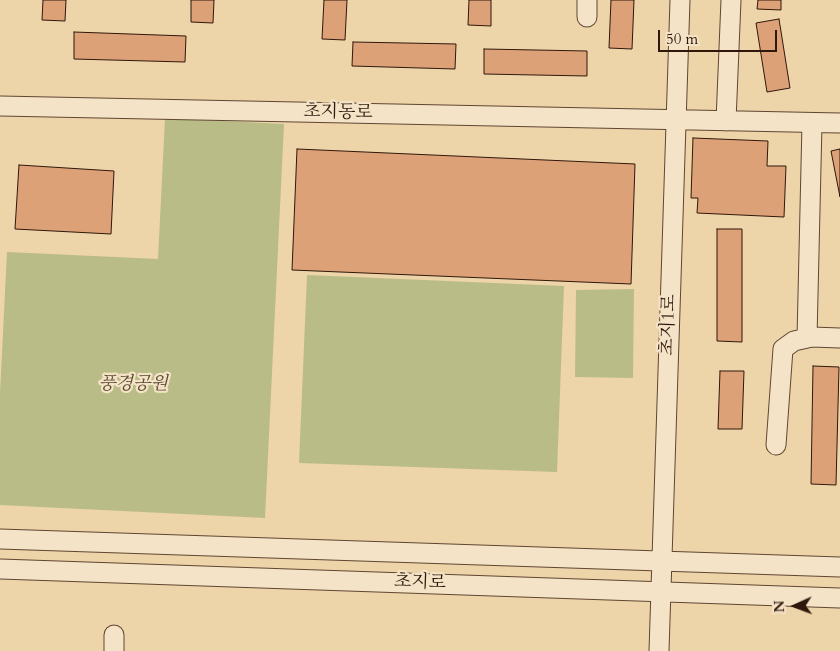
<!DOCTYPE html>
<meta charset="utf-8">
<style>
body{margin:0}
#map{position:relative;width:840px;height:651px;overflow:hidden;background:#eed4a9;font-family:Cardo,serif}
canvas{display:block}
.north{position:absolute;left:770px;top:581px;width:50px;height:50px;-webkit-text-stroke:4px #f4e3c7;paint-order:stroke;rotate:268deg;font-size:14px;font-weight:700;line-height:20px;text-align:center;color:#2f170b}
.north::after{content:'';display:block;margin:auto;width:18px;height:22px;background:#2f170b;clip-path:polygon(50% 0,100% 100%,50% 72%,0 100%)}
.scale{position:absolute;left:658px;top:30px;width:119px;height:22px;box-sizing:border-box;border:2px solid #2f170b;border-top:0;padding-left:6px;font-size:15px;line-height:18px;white-space:nowrap;color:#2f170b;-webkit-text-stroke:4px #f4e3c7;paint-order:stroke}
</style>
<div id="map">
<canvas width="840" height="651"></canvas>
<div class="north">N</div>
<div class="scale">50 m</div>
</div>
<script>
const ctx = document.querySelector('canvas').getContext('2d');
ctx.lineJoin = 'round';
function paint(path, color) {
  ctx.fillStyle = color;
  ctx.fill(path, 'evenodd');
}
function shape(rows) {
  const path = new Path2D();
  for (const r of rows) {
    path.moveTo(r[0], r[1]);
    for (let i = 2; i < r.length; i += 2) path.lineTo(r[i], r[i + 1]);
  }
  return path;
}
function strokePath(path, color, width, dash) {
  ctx.strokeStyle = color;
  ctx.lineWidth = width;
  ctx.lineCap = dash ? 'butt' : 'round';
  ctx.setLineDash(dash || []);
  ctx.stroke(path);
}
function write(font, color, halo, rows, align = 'center') {
  ctx.font = font + ' Cardo,"Noto Serif KR",serif';
  ctx.lineWidth = 4.5;
  ctx.setLineDash([]);
  ctx.textBaseline = 'middle';
  ctx.strokeStyle = halo;
  ctx.fillStyle = color;
  for (const [text, x, y, turn = 0] of rows) {
    ctx.save();
    ctx.translate(x, y);
    ctx.rotate((+turn || 0) * Math.PI / 180);
    ctx.textAlign = isNaN(turn) ? turn : align;
    if (halo) ctx.strokeText(text, 0, 0);
    ctx.fillText(text, 0, 0);
    ctx.restore();
  }
}
paint(shape([
 [165,118,284,124,265,518,0,505,0,393,7,252,158,259],
 [307,275,564,286,557,472,299,463],
 [634,289,633,378,575,377,576,290]
]), '#babc87');
const building = shape([
 [43,0,66,0,65,21,42,20,43,0],
 [191,0,214,0,213,23,191,22,191,0],
 [324,0,347,0,345,40,322,39,324,0],
 [469,0,491,0,491,26,468,25,469,0],
 [611,0,634,0,632,49,609,48,611,0],
 [758,0,781,0,781,10,757,9,758,0],
 [779,19,790,88,767,92,756,23,779,19],
 [74,32,186,36,185,62,74,59,74,32],
 [353,42,456,44,455,69,352,66,353,42],
 [484,49,587,51,587,76,484,74,484,49],
 [693,138,768,141,767,166,786,166,784,217,697,213,698,198,691,198,693,138],
 [297,149,635,164,631,284,292,270,297,149],
 [840,149,840,197,831,151,840,149],
 [19,165,114,171,111,234,15,229,19,165],
 [717,229,742,229,742,342,717,341,717,229],
 [813,366,839,367,836,485,811,484,813,366],
 [720,371,744,371,742,429,718,429,720,371]
]);
paint(building, '#dda178');
strokePath(building, '#2f170b', 1);
const minor = shape([
 [587,17,587,0],
 [0,106,840,123],
 [726,121,731,0],
 [807,338,812,123],
 [776,445,783,349,794,341,812,337,840,338],
 [0,539,840,567],
 [0,569,840,598],
 [114,651,114,635],
 [659,651,680,0]
]);
strokePath(minor, '#5f4632', 21);
strokePath(minor, '#f4e3c7', 19);
write('18px', '#2f170b', '#f4e3c7', [
 ["초지동로",338,113,1],
 ["초지1로",669,325,-88],
 ["초지로",420,583,2]
]);
write('italic 18px', '#594930', '#f4e3c7', [
 ["풍경공원",133,385]
]);
</script>
